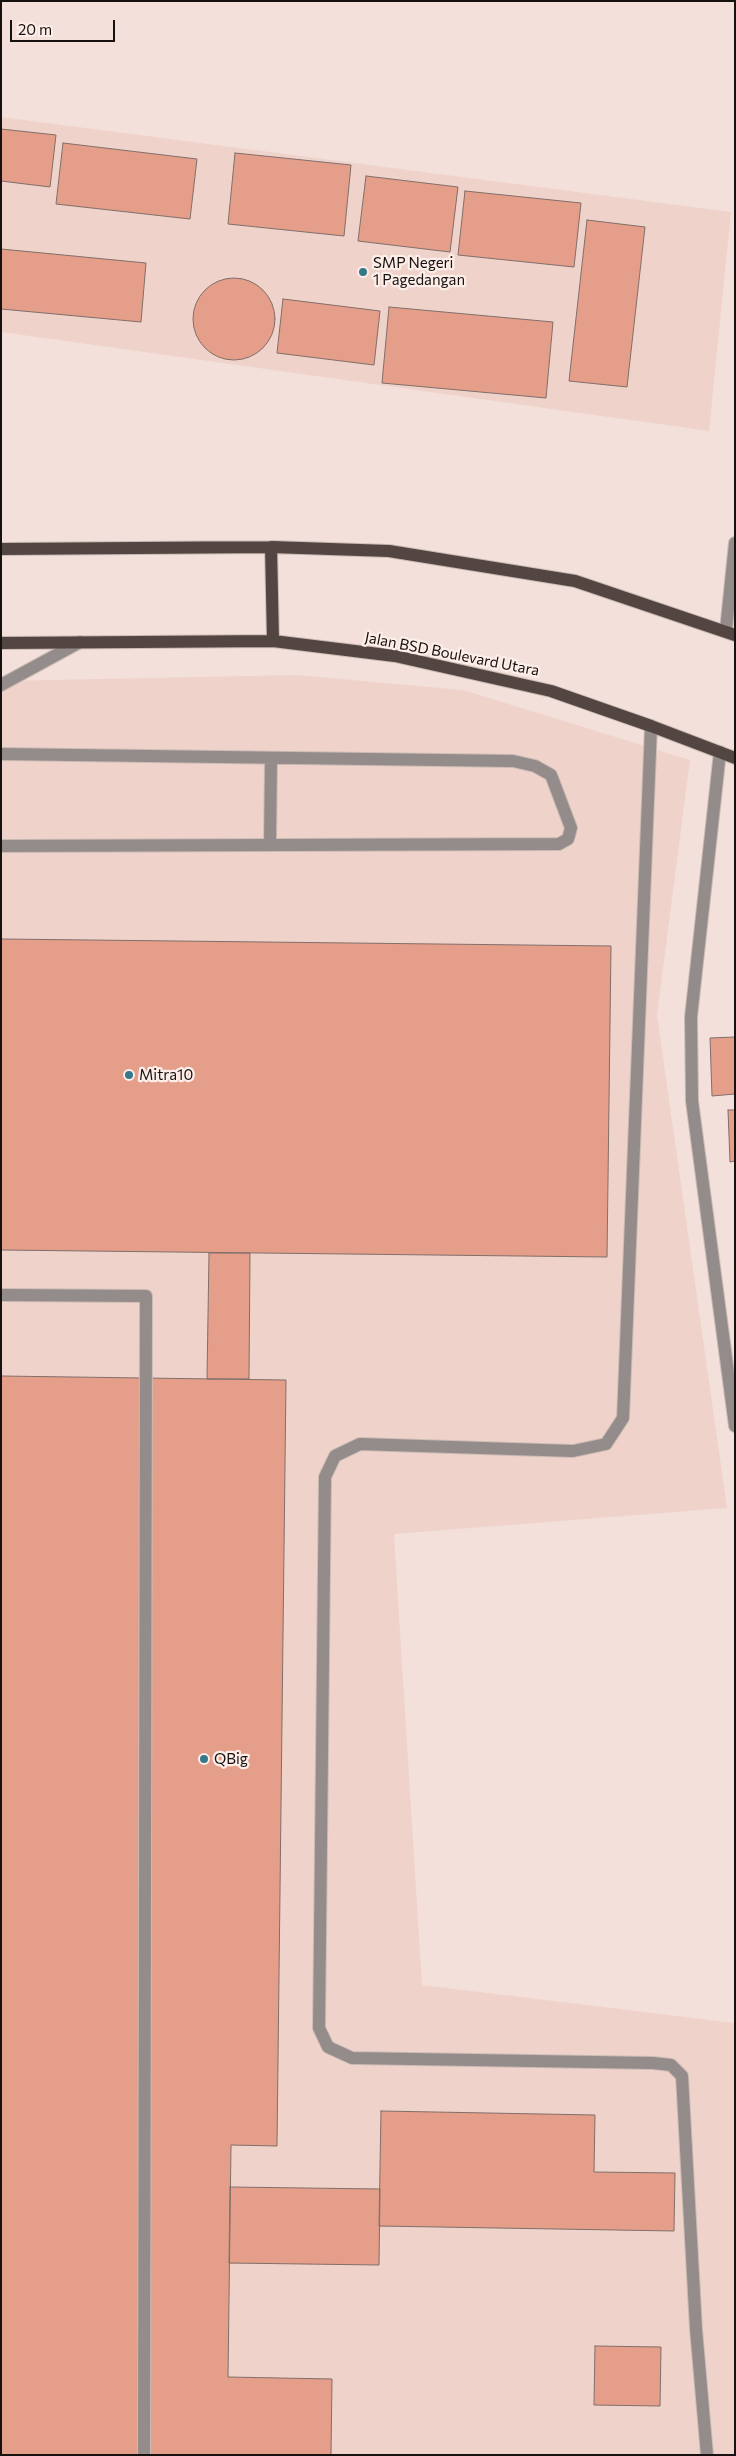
<!DOCTYPE html>
<style>
body{margin:0}
#map{position:relative;width:736px;height:2456px;overflow:hidden;background:#f3e0da;font-family:Commissioner,sans-serif}
canvas{display:block}
.frame{position:absolute;inset:0;border:2px solid #17110f;pointer-events:none}
.scale{position:absolute;left:10px;top:20px;width:105px;height:22px;box-sizing:border-box;border:2px solid #17110f;border-top:0;padding-left:6px;font-size:15px;line-height:18px;white-space:nowrap;color:#17110f;-webkit-text-stroke:4px #feeee9;paint-order:stroke}
</style>
<div id="map">
<canvas width="736" height="2456"></canvas>
<div class="frame"></div>
<div class="scale">20 m</div>
</div>
<script>
const ctx = document.querySelector('canvas').getContext('2d');
ctx.lineJoin = 'round';
function paint(path, color) {
  ctx.fillStyle = color;
  ctx.fill(path, 'evenodd');
}
function shape(rows) {
  const path = new Path2D();
  for (const r of rows) {
    if (r.length === 3) {
      path.moveTo(r[0] + r[2], r[1]);
      path.arc(r[0], r[1], r[2], 0, 2 * Math.PI);
      continue;
    }
    path.moveTo(r[0], r[1]);
    for (let i = 2; i < r.length; i += 2) path.lineTo(r[i], r[i + 1]);
  }
  return path;
}
function strokePath(path, color, width, dash) {
  ctx.strokeStyle = color;
  ctx.lineWidth = width;
  ctx.lineCap = dash ? 'butt' : 'round';
  ctx.setLineDash(dash || []);
  ctx.stroke(path);
}
function write(font, color, halo, rows, align = 'center') {
  ctx.font = font + ' Commissioner,sans-serif';
  ctx.lineWidth = 4.5;
  ctx.setLineDash([]);
  ctx.textBaseline = 'middle';
  ctx.strokeStyle = halo;
  ctx.fillStyle = color;
  for (const [text, x, y, turn = 0] of rows) {
    ctx.save();
    ctx.translate(x, y);
    ctx.rotate((+turn || 0) * Math.PI / 180);
    ctx.textAlign = isNaN(turn) ? turn : align;
    if (halo) ctx.strokeText(text, 0, 0);
    ctx.fillText(text, 0, 0);
    ctx.restore();
  }
}
paint(shape([
 [1,117,731,212,709,431,1,332],
 [296,675,463,690,690,760,657,1015,727,1508,394,1534,422,1985,735,2023,735,2455,1,2455,1,681]
]), '#efd3cb');
const building = shape([
 [1,129,56,135,50,187,1,181,1,129],
 [63,143,197,159,190,219,56,204,63,143],
 [235,153,351,165,344,236,228,224,235,153],
 [366,176,458,187,450,252,358,241,366,176],
 [465,191,581,203,574,267,458,255,465,191],
 [587,220,645,227,627,387,569,381,587,220],
 [1,249,146,263,141,322,1,309,1,249],
 [234,319,41],
 [283,299,380,311,374,365,277,353,283,299],
 [389,307,553,322,546,398,382,383,389,307],
 [1,939,611,946,607,1257,1,1250,1,939],
 [735,1037,735,1094,712,1096,710,1038,735,1037],
 [728,1110,735,1110,735,1161,730,1162,728,1110],
 [209,1253,250,1253,249,1379,207,1379,209,1253],
 [1,1376,286,1380,277,2146,231,2145,228,2377,332,2379,331,2455,1,2455,1,1376],
 [381,2111,595,2115,594,2172,675,2173,674,2231,379,2226,381,2111],
 [230,2187,380,2189,379,2265,229,2263,230,2187],
 [595,2346,661,2347,660,2406,594,2405,595,2346]
]);
paint(building, '#e59e89');
strokePath(building, '#816f6a', 1);
const minor = shape([
 [726,630,735,543],
 [1,685,80,642],
 [651,726,623,1418,606,1444,573,1451,360,1444,335,1456,325,1477,319,2028,328,2047,352,2058,653,2063,671,2065,682,2076,696,2329,707,2455],
 [720,752,691,1017,692,1101,735,1426],
 [1,754,513,761,535,766,551,775,571,828,568,839,559,844,1,846],
 [270,844,271,759],
 [1,1295,146,1296,144,2455]
]);
const major = shape([
 [271,547,273,641],
 [1,549,271,547,389,551,575,581,735,635],
 [1,643,273,641,395,656,551,691,651,726,735,758]
]);
strokePath(minor, '#cbbbb5', 14);
strokePath(major, '#cbbbb5', 14);
strokePath(minor, '#948c8a', 12);
strokePath(major, '#534541', 12);
for (const [x, y, r, color] of [
 [363,272,5,"#357889"],
 [129,1075,5,"#357889"],
 [204,1759,5,"#357889"]
]) {
  const dot = new Path2D();
  dot.arc(x, y, r, 0, 2 * Math.PI);
  ctx.fillStyle = color;
  ctx.fill(dot);
  strokePath(dot, '#feeee9', 2);
}
write('15px', '#17110f', '#feeee9', [
 ["SMP Negeri",373,263],
 ["1 Pagedangan",373,280],
 ["Mitra10",139,1075],
 ["QBig",214,1759]
], 'left');
write('15px', '#17110f', '#feeee9', [
 ["Jalan BSD Boulevard Utara",452,654,11]
]);
</script>
